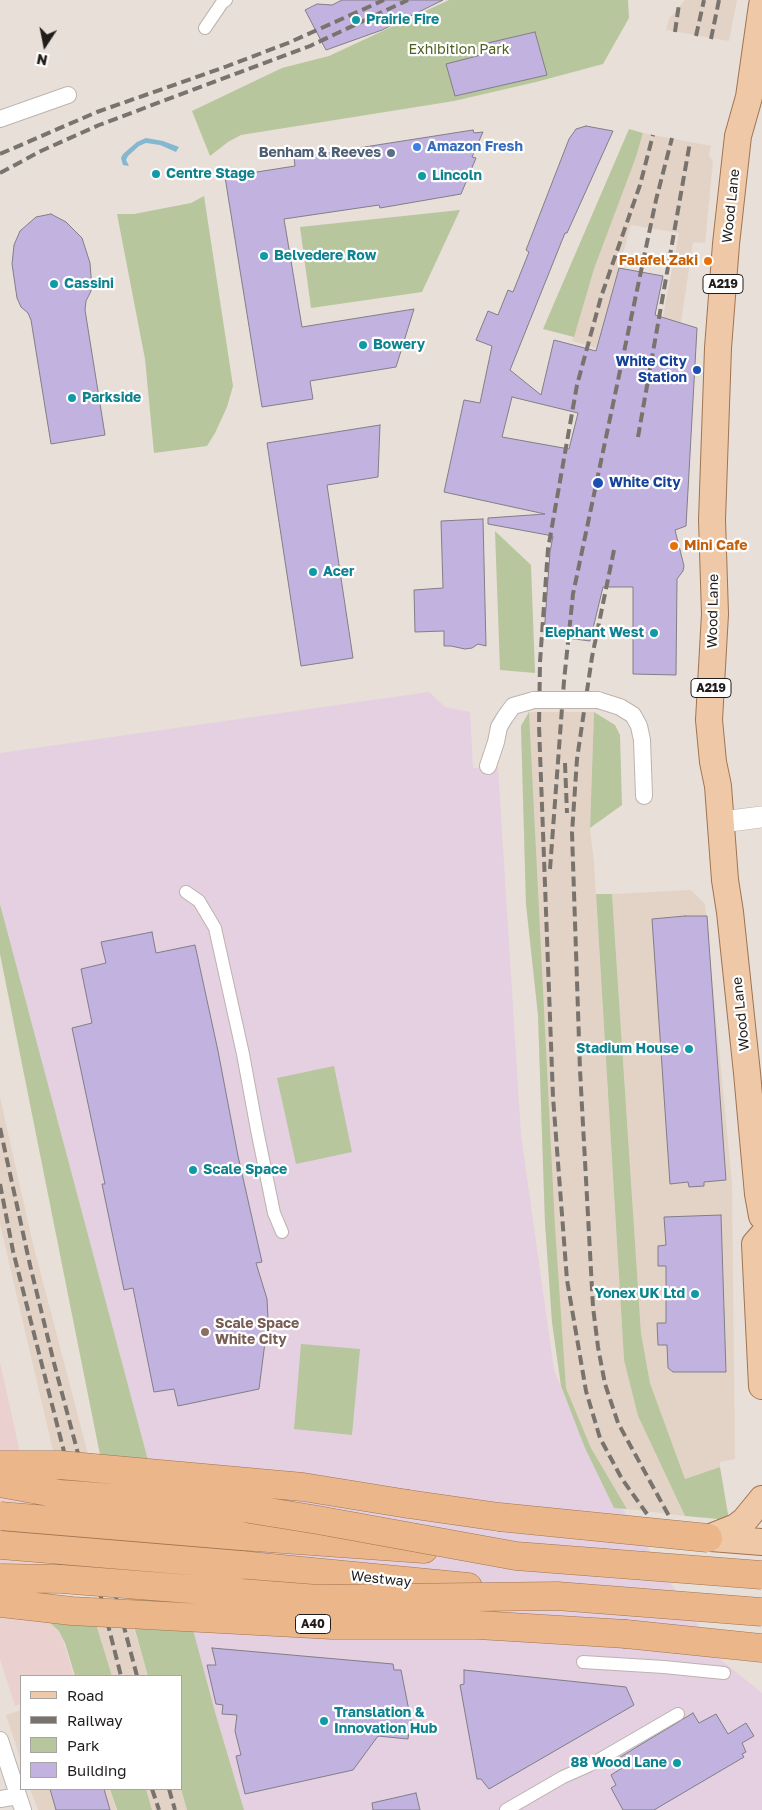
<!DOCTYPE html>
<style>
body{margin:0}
#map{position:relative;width:762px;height:1810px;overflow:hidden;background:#e8dfd8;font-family:"Golos Text",sans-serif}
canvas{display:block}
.legend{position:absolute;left:20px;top:1675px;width:162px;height:115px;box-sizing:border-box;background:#fff;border:1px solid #a6a5a4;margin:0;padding:6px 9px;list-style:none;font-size:15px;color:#211d1b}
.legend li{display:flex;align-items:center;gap:10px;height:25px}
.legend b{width:25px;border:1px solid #a6a5a4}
.north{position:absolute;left:20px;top:20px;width:50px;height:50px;-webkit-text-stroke:4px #fff;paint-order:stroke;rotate:191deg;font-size:14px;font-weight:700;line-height:20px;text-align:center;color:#211d1b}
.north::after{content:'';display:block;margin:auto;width:18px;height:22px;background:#211d1b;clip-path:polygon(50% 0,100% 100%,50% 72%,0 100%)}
</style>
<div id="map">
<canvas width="762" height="1810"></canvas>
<ul class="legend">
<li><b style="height:6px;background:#efc8a7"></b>Road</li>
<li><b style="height:6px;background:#79736e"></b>Railway</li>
<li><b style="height:14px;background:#b8c69e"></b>Park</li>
<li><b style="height:14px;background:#c2b2df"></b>Building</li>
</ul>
<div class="north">N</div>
</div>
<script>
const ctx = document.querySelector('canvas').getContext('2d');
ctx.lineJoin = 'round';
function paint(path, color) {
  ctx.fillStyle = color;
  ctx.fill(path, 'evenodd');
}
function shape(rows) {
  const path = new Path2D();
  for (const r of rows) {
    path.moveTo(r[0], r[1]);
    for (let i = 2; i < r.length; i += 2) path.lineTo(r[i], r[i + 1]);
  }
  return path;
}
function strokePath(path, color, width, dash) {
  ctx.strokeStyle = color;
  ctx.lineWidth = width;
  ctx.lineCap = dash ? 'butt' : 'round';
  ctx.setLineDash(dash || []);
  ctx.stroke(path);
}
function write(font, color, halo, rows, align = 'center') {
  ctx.font = font + ' "Golos Text",sans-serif';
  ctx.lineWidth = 4.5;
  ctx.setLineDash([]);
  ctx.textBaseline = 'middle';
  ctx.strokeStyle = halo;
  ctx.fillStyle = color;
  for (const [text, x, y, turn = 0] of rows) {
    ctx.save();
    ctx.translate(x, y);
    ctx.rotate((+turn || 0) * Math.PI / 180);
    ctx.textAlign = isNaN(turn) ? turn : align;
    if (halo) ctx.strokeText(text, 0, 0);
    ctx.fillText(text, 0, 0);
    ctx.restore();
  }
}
paint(shape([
 [685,0,737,0,729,41,666,30,669,19],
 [643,133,711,146,709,156,713,161,705,243,693,242,681,323,662,321,679,233,631,225,596,348,572,341,594,269,636,157],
 [529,712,594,712,590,828,594,863,624,1360,638,1416,685,1516,627,1509,591,1448,566,1388,561,1386,552,1322,545,1223,538,1015,526,904,521,726],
 [691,890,705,904,732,1183,735,1459,720,1462,720,1467,685,1479,650,1383,641,1333,612,894],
 [0,1097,32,1240,89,1458,54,1455,0,1224],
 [96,1624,133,1626,148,1676,112,1676],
 [21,1710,21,1761,6,1715],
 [30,1789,110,1789,116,1810,38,1810],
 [146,1789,181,1789,187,1810,152,1810]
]), '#e3d3c7');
paint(shape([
 [0,1362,58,1624,74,1676,21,1676,21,1704,15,1706,0,1659]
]), '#ebd0d0');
paint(shape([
 [429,692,445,707,470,712,473,768,498,767,521,1135,554,1370,593,1464,721,1660,762,1693,762,1810,244,1810,215,1712,0,904,0,753]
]), '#e4d0e0');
paint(shape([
 [449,0,628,0,629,18,603,64,536,82,454,101,241,135,228,142,210,156,192,111,282,68,329,56],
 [629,129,643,133,636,157,594,269,574,337,543,329],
 [204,196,233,386,227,407,215,433,207,446,154,453,145,359,117,214,134,214,191,203],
 [460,210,422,292,311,308,300,227],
 [495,531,531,565,535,673,500,670],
 [529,712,555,1227,566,1388,591,1448,627,1509,614,1508,585,1448,561,1386,552,1322,545,1223,538,1015,526,904,521,726],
 [594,712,615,725,620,735,622,805,590,828],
 [596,894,612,894,641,1333,650,1383,685,1479,720,1467,729,1520,685,1516,638,1416,624,1360],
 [0,904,215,1712,244,1810,187,1810,181,1789,181,1676,148,1676,135,1630,0,954],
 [334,1066,352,1152,296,1164,277,1078],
 [301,1344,360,1349,352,1435,294,1429],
 [47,1620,96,1624,112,1676,75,1676,65,1643,59,1631],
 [110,1789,146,1789,152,1810,117,1810]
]), '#b8c69e');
paint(shape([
 [146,138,163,141,179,147,176,152,160,145,146,143,139,146,128,156,126,160,129,166,123,165,121,158,123,154,137,142]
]), '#83b8d0');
const building = shape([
 [342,0,443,0,382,30,326,50,305,10,317,4,332,5,342,0],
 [535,32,547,75,455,96,446,64,481,55,479,45,535,32],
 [586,126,613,131,567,233,565,233,510,370,541,395,554,340,596,351,619,268,663,276,655,315,697,328,686,526,675,530,684,566,683,571,677,579,676,675,633,674,633,587,603,587,590,641,544,635,550,552,553,536,488,524,488,518,545,514,444,492,464,400,480,403,492,346,476,340,488,311,498,315,508,290,513,292,529,252,526,250,569,139,576,129,586,126],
 [512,397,578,413,569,449,502,437,512,397],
 [473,130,474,133,483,132,472,157,476,158,461,194,380,208,379,205,284,219,302,327,414,309,396,367,310,381,313,399,262,407,225,177,295,166,294,158,473,130],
 [51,214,66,222,82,238,90,263,92,289,86,301,85,310,105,435,51,444,31,320,28,313,21,307,17,298,12,264,14,245,20,231,36,217,51,214],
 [380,425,378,477,327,485,353,658,301,666,267,443,380,425],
 [483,519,486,646,478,644,472,648,465,649,451,646,444,646,444,631,415,632,414,590,443,588,441,521,483,519],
 [685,916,707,916,726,1180,704,1182,704,1186,689,1187,688,1182,670,1184,652,919,685,916],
 [152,932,156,953,195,945,218,1051,238,1156,262,1262,256,1263,267,1299,268,1319,259,1389,178,1406,174,1389,154,1392,133,1288,124,1290,102,1184,105,1184,72,1028,92,1023,81,969,106,963,101,942,152,932],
 [721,1215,726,1372,673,1372,668,1368,667,1345,658,1345,657,1323,666,1323,666,1266,658,1266,658,1246,666,1245,664,1217,721,1215],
 [212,1648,393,1664,394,1670,401,1670,413,1731,409,1730,408,1739,378,1736,353,1770,245,1794,236,1756,241,1755,235,1731,237,1715,222,1714,223,1705,216,1704,207,1665,216,1665,212,1648],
 [464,1670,626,1687,634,1705,489,1789,481,1779,477,1779,460,1685,464,1684,464,1670],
 [693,1713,699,1723,716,1714,728,1734,746,1723,754,1736,742,1743,746,1752,742,1754,744,1757,654,1810,623,1810,611,1788,616,1785,611,1775,622,1768,617,1759,693,1713],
 [50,1789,104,1789,110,1810,56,1810,50,1789],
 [416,1793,420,1810,373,1810,372,1803,416,1793]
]);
paint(building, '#c2b2df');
strokePath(building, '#817e87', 1);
const pedestrian = shape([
 [205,28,222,3,226,0],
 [186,892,199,901,215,928,243,1054,257,1130,274,1213,282,1232],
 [583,1662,664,1667,724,1673],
 [506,1810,563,1777,590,1765,678,1714]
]);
const minor = shape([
 [0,119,68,95],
 [598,700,620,707,633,715,639,726,642,740,644,796],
 [488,766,496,742,499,727,505,717,513,706,534,700],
 [0,1740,23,1810],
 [0,1799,18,1796]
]);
const tertiary = shape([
 [722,822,762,817]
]);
const primary = shape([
 [762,5,749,97,738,136,726,244,718,348,712,520,715,614,709,720,713,762,718,786,725,880,730,912,747,1073,758,1194,762,1216],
 [762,1236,755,1244,762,1386],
 [708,1538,736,1527,744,1521,762,1499],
 [711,1538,762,1542]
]);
const trunk = shape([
 [408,1504,499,1517],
 [241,1536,424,1549],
 [240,1565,468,1587],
 [626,1634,762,1648]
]);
strokePath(pedestrian, '#bcb3ad', 14);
strokePath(minor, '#bcb3ad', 18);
strokePath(tertiary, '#bcb3ad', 22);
strokePath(primary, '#a07450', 28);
strokePath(trunk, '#a07450', 29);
strokePath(pedestrian, '#fff', 12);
strokePath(minor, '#fff', 16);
strokePath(tertiary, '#fff', 21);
strokePath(primary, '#efc8a7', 26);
strokePath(trunk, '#eab68a', 28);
strokePath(shape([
 [675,32,679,4],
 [696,36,704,0],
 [711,39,719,0],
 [0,154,97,112,225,67,288,43,384,0],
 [0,173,41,151,99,125,310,46,408,0],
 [638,437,690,142],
 [614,550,592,657,577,759,572,833,580,1070,593,1307,598,1347,605,1384,618,1423,669,1516],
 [565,763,567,813],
 [550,869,564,681,573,594,656,200,672,138],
 [0,1128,30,1265,54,1363,137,1676],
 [0,1184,13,1251,121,1676],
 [647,1514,622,1479,600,1438,586,1391,567,1280,553,1097,539,726,540,662,548,549,577,385,601,297,640,185,653,135],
 [152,1789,159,1810],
 [169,1789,175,1810]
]), '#79736e', 4, [10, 5]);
const minorBridge = shape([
 [534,700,598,700]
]);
const trunkBridge = shape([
 [0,1465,60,1465,303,1487,408,1504],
 [0,1483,60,1494,244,1508,318,1520,516,1556,762,1575],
 [0,1516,241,1536],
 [499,1517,708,1538],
 [0,1545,240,1565],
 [0,1578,61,1579,318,1599,557,1596,762,1612],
 [0,1603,72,1611,332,1625,478,1625,626,1634]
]);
strokePath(minorBridge, '#bcb3ad', 18, []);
strokePath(trunkBridge, '#a07450', 29, []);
strokePath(minorBridge, '#fff', 16);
strokePath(trunkBridge, '#eab68a', 28);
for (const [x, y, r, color] of [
 [356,20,5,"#0f9aa8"],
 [417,147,5,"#3f7fe0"],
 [391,153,5,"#5c6f8a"],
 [156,174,5,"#0f9aa8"],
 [422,176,5,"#0f9aa8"],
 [264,256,5,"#0f9aa8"],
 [708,261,5,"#e8710a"],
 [54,284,5,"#0f9aa8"],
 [363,345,5,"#0f9aa8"],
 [697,370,5,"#1a4fb4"],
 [72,398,5,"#0f9aa8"],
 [598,483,6,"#1a4fb4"],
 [674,546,5,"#e8710a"],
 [313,572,5,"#0f9aa8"],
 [654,633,5,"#0f9aa8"],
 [689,1049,5,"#0f9aa8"],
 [193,1170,5,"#0f9aa8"],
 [695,1294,5,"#0f9aa8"],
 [205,1332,5,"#8d6e63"],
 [324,1721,5,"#0f9aa8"],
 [677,1763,5,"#0f9aa8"]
]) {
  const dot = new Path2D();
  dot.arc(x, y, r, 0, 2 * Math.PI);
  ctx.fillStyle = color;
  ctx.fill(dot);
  strokePath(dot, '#fff', 2);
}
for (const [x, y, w] of [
 [723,284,40],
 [711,688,40],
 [313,1624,35]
]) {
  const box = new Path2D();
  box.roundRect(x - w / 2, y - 9.5, w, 19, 4);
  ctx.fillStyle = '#fff';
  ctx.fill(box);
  strokePath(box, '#211d1b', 1);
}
write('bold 12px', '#211d1b', null, [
 ["A219",723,284],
 ["A219",711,688],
 ["A40",313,1624]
]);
write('bold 14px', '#0d838f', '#fff', [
 ["Prairie Fire",366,20],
 ["Centre Stage",166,174],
 ["Lincoln",432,176],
 ["Belvedere Row",274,256],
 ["Cassini",64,284],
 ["Bowery",373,345],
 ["Parkside",82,398],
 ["Acer",323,572],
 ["Elephant West",644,633,"right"],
 ["Stadium House",679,1049,"right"],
 ["Scale Space",203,1170],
 ["Yonex UK Ltd",685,1294,"right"],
 ["Translation &",334,1713],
 ["Innovation Hub",334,1729],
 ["88 Wood Lane",667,1763,"right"]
], 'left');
write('14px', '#4d601d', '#fff', [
 ["Exhibition Park",459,50]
]);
write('bold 14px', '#366cbe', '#fff', [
 ["Amazon Fresh",427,147]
], 'left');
write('bold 14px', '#4e5e75', '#fff', [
 ["Benham & Reeves",381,153]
], 'right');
write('14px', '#211d1b', '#fff', [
 ["Wood Lane",731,206,-84],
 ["Wood Lane",713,611,-89],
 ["Wood Lane",741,1014,-96],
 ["Westway",381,1579,6]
]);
write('bold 14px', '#c56008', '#fff', [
 ["Falafel Zaki",698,261],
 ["Mini Cafe",684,546,"left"]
], 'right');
write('bold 14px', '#164399', '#fff', [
 ["White City",687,362],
 ["Station",687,378],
 ["White City",609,483,"left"]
], 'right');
write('bold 14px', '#785e54', '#fff', [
 ["Scale Space",215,1324],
 ["White City",215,1340]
], 'left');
</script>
